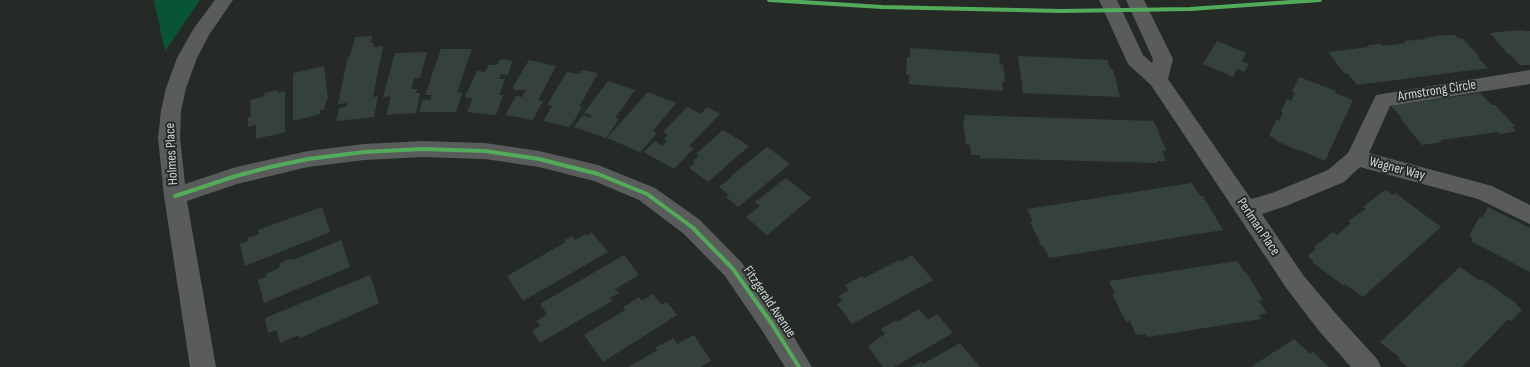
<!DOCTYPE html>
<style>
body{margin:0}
canvas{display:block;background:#252a27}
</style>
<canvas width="1530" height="367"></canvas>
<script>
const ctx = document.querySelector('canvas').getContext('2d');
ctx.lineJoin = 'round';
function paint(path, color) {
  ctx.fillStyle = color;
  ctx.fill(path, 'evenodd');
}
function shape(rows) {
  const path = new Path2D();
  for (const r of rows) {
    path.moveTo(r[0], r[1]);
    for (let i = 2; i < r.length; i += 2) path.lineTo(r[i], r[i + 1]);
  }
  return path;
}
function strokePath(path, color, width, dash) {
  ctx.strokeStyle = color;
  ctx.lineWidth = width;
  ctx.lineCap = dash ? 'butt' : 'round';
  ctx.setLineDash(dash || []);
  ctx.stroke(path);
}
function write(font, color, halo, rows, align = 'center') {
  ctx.font = font + ' "Sofia Sans Condensed",sans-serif';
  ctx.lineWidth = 4;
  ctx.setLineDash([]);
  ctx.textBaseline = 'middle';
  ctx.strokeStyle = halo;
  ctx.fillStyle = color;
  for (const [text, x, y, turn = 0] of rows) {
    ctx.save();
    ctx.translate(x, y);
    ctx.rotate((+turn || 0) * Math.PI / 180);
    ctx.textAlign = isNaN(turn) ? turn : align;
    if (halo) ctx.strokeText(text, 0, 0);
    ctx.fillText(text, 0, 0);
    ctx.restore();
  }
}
paint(shape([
 [154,0,200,0,165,51]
]), '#085536');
paint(shape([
 [1521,30,1523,31,1530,31,1530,65,1520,65,1510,54,1508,54,1490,33],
 [1444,35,1455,35,1460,39,1462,38,1480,57,1477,57,1488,68,1357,85,1347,73,1345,74,1328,52,1369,47,1368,45,1380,44,1383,46,1406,43,1404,41,1426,39,1424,38],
 [372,36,371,43,374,43,373,47,383,46,373,97,378,96,374,117,336,121,339,108,346,107,347,103,338,104,348,57,350,57,355,37],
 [1217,41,1246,53,1242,61,1249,64,1244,72,1237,69,1233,77,1203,64],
 [910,48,999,54,1000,64,1003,65,1005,82,1002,82,1003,91,909,84,909,75,906,75,907,57,910,57],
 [441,49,472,49,457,92,462,93,456,112,419,112,423,100,430,100,432,95,425,95],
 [427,52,420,78,414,78,411,89,417,89,416,93,420,93,416,113,386,115,391,96,383,97,395,53],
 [1018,56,1107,60,1110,69,1113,69,1120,97,1023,93],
 [499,60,504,59,512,61,508,75,501,74,499,79,505,79,499,95,503,95,496,115,467,112,473,98,465,97,477,71,485,72,489,65,497,65],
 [529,60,556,66,538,100,543,101,533,120,505,115,516,96,522,97,526,90,514,90,513,87],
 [324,66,328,99,326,101,324,110,320,110,320,114,293,121,293,73],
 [582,70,598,73,579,107,582,107,574,121,569,127,543,121,552,106,547,105,567,72,579,74],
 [1299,77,1336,91,1335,93,1353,100,1325,161,1300,150,1299,151,1275,140,1276,139,1269,136,1276,120,1279,121,1283,113,1281,112,1287,99,1291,101,1295,93,1292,92],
 [608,81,635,90,615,118,619,119,606,138,574,127,583,115,590,118,592,115,584,113],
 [278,90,278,93,285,91,285,132,256,139,256,125,248,127,248,117,251,117,250,100,265,96,264,93],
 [648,92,676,103,653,131,657,133,640,152,607,138],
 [1480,93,1492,105,1495,105,1515,126,1512,127,1517,131,1500,134,1498,132,1441,140,1442,142,1422,145,1400,118,1402,118,1391,106],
 [687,107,701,114,707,107,720,114,689,146,694,148,674,169,644,152,655,141,663,146,667,141,664,139,668,135,663,132],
 [964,115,1154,121,1166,151,1162,151,1166,161,1157,161,1158,163,980,158,980,155,971,155,970,145,966,144,963,121,965,121],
 [723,130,749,146,708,182,689,168,695,162,693,161,699,156,696,154],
 [767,147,790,164,738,207,726,197,729,195,719,187,732,177,731,176],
 [786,178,811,198,767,235,746,217,760,206,755,202],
 [1192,183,1200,196,1203,196,1223,230,1049,258,1044,247,1042,247,1030,222,1033,221,1027,209],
 [1385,190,1393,195,1395,193,1441,227,1363,297,1345,284,1344,286,1312,262,1314,261,1308,256,1316,249,1314,247,1333,232,1337,235,1351,223,1348,221,1366,209,1363,207],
 [322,207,330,232,245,266,240,244,248,241,247,238,259,234,258,230],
 [1488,207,1530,228,1530,272,1471,241,1473,238,1469,236,1480,216,1482,218],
 [592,233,608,252,523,301,507,276,566,242,565,240,572,236,575,240,586,234,587,236],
 [341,240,350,267,264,303,258,280,266,277,266,274,279,268,280,263,292,258,293,260],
 [624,255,639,275,615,289,619,293,610,298,612,301,540,343,532,331,540,326,537,321,547,314,540,304],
 [912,255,933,280,852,324,837,304,843,301,838,296,849,290,845,285,862,276,864,278,899,260,900,262],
 [1237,261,1244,272,1246,272,1263,300,1259,301,1267,313,1258,315,1261,319,1148,337,1146,334,1136,335,1130,321,1126,322,1112,294,1115,294,1109,281],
 [1460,267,1479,280,1481,279,1517,304,1516,305,1522,310,1511,321,1508,319,1462,367,1408,367,1398,359,1400,358,1380,342],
 [370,275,379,303,300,338,299,335,280,343,277,330,268,333,265,318],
 [653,294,662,305,667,302,677,315,603,362,584,335,625,310,624,307,639,297,642,301],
 [919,309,928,320,937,314,953,333,894,367,883,367,868,346,885,334,881,329,895,321,897,322],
 [694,335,711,361,700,367,628,367,658,350,655,348,673,338,677,344],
 [1294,339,1310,354,1313,352,1329,367,1251,367],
 [960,343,980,367,911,367,921,362,923,364]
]), '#35423c');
paint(shape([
 [215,0,233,0,209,35,197,58,186,88,181,111,180,138,185,184,236,167,308,151,364,144,422,141,485,143,539,151,598,165,655,188,700,220,741,262,781,316,812,367,785,367,763,332,725,276,684,234,639,200,594,181,539,167,485,159,422,157,364,160,308,167,237,184,187,201,216,367,190,367,164,196,158,138,161,111,166,88,177,58,194,28,215,0],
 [1099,0,1117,0,1143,55,1152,63,1153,59,1126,0,1144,0,1173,59,1168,79,1251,199,1272,193,1328,170,1348,153,1376,95,1530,70,1530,84,1390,106,1369,153,1492,186,1530,205,1530,224,1478,199,1360,167,1344,182,1286,206,1262,214,1303,275,1337,315,1377,359,1381,367,1351,367,1319,331,1287,289,1151,85,1128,64,1099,0]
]), '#595c5a');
strokePath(shape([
 [769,0,882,7,1061,11,1190,9,1320,0],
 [175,196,236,176,270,167,308,159,364,152,422,149,485,151,539,159,598,174,647,194,692,227,733,269,772,324,799,367]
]), '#51ab58', 4);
write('14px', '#cfd5d1', '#232c27', [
 ["Armstrong Circle",1437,91,-9],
 ["Holmes Place",172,154,-93],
 ["Wagner Way",1397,169,15],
 ["Perlman Place",1258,227,56],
 ["Fitzgerald Avenue",769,302,56]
]);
</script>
